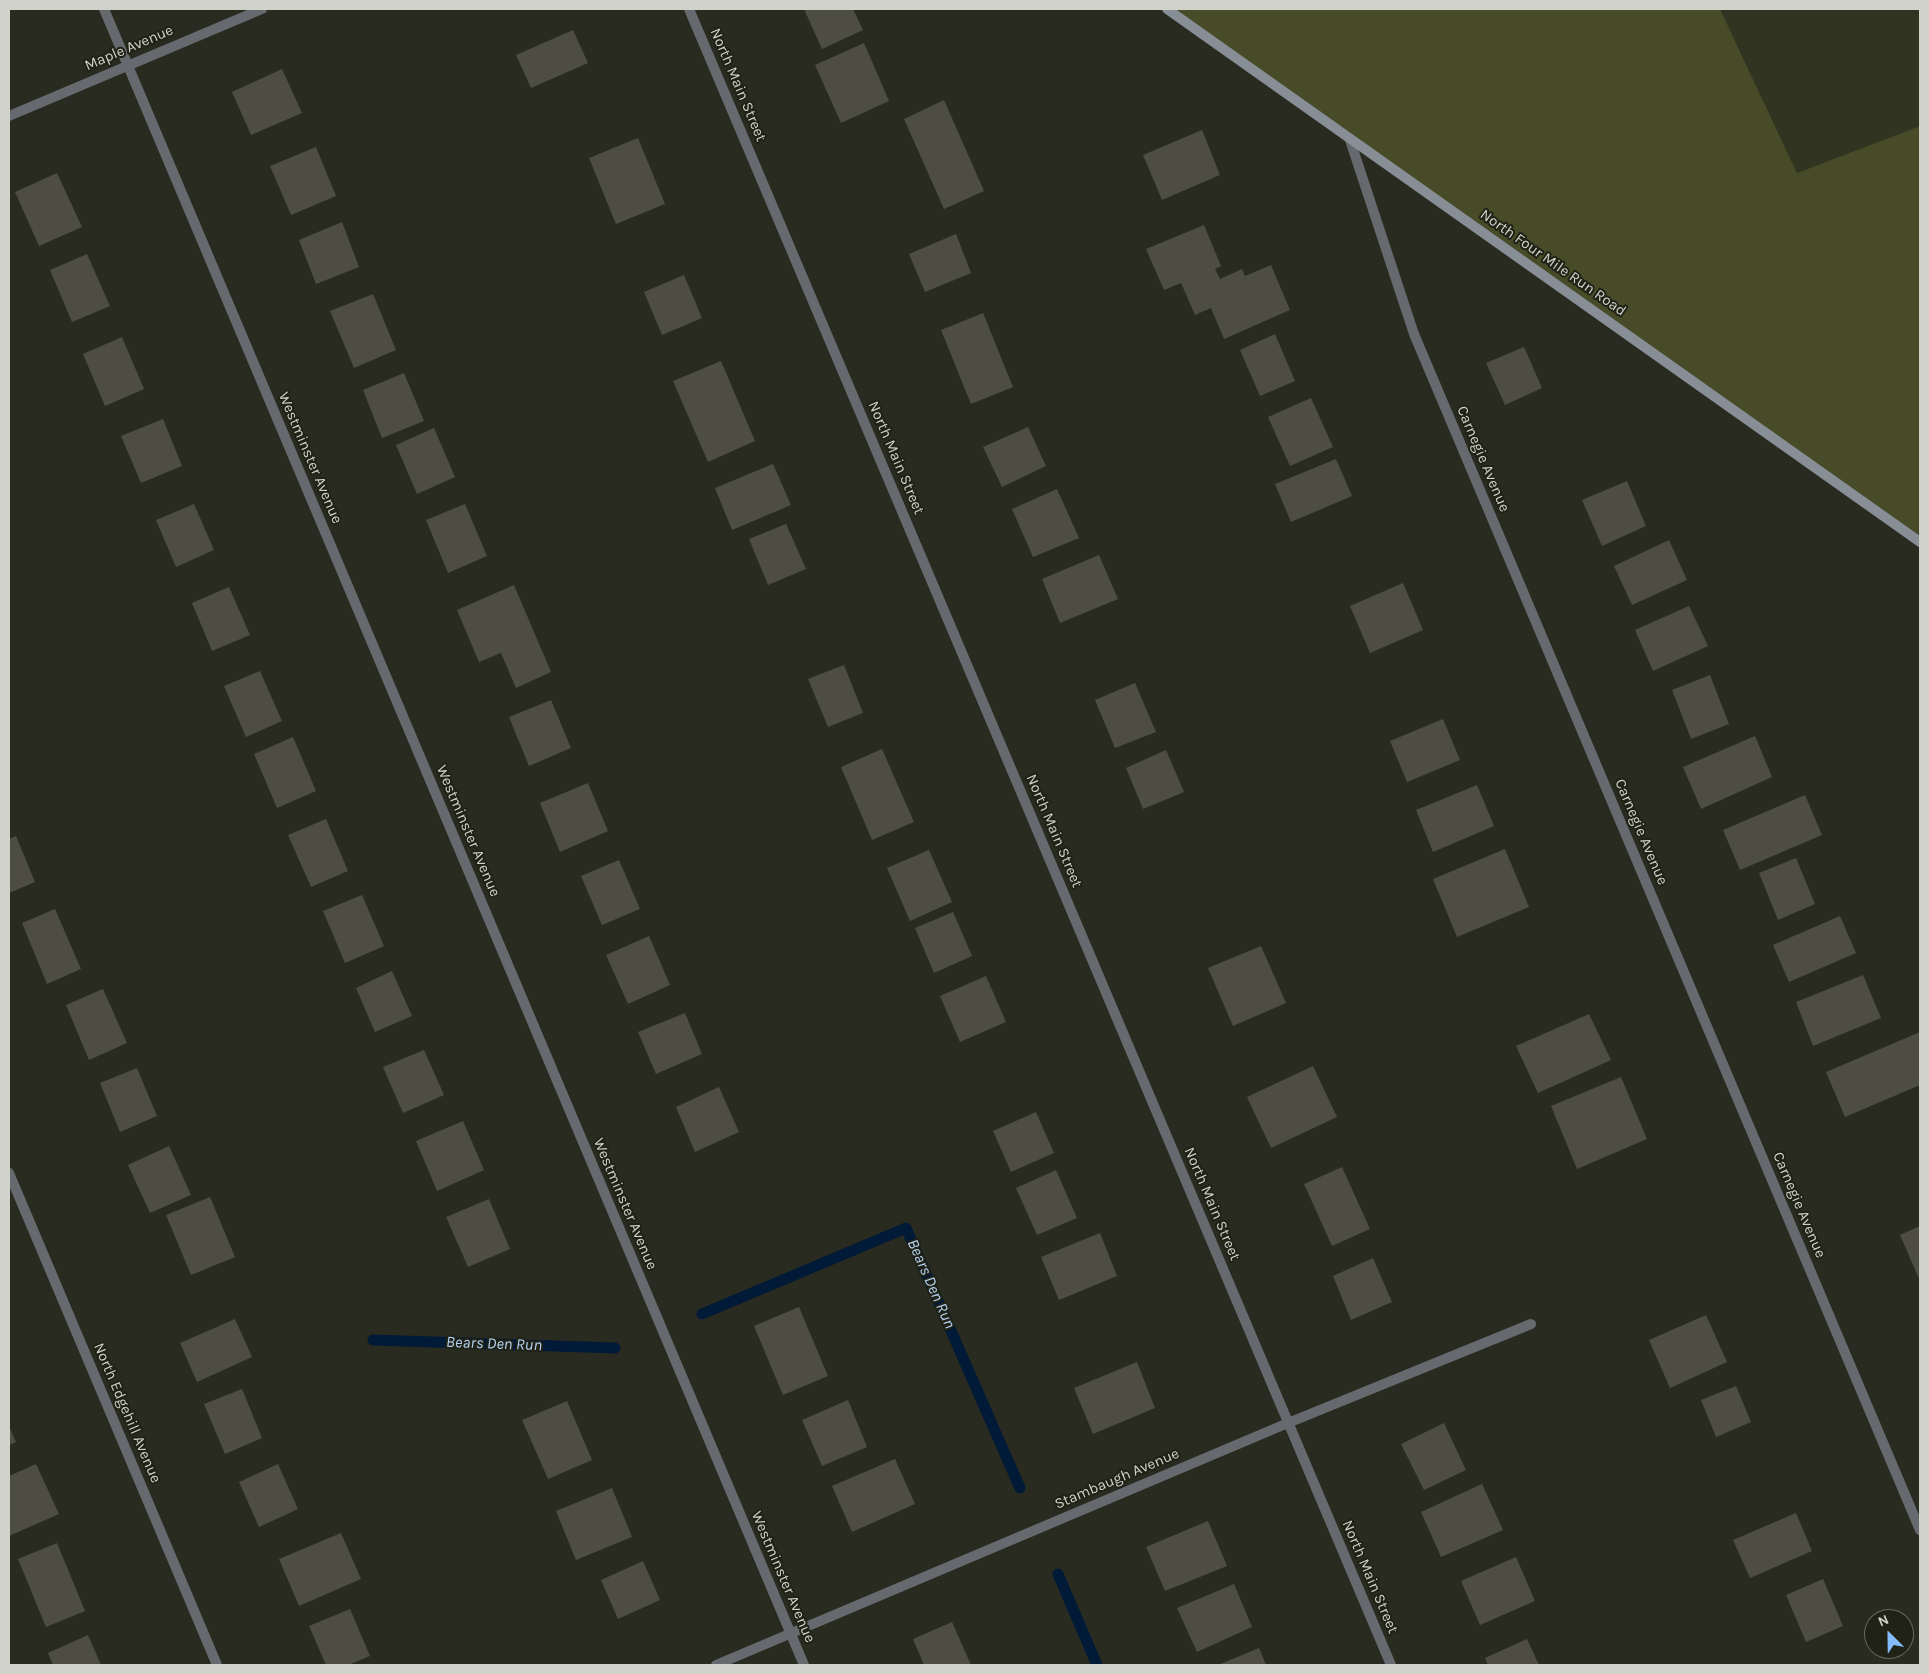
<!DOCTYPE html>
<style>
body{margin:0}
#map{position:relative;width:1929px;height:1674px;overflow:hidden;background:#2a2b20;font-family:Karla,sans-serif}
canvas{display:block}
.frame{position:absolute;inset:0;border:10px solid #d1d2ca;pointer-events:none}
.north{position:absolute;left:1864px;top:1609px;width:50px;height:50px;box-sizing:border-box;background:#202216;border:1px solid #67685e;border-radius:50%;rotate:337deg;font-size:14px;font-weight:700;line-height:20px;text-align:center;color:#d1d2ca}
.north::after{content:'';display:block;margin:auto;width:18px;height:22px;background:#85bbfb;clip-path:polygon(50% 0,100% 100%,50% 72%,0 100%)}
</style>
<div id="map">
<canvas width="1929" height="1674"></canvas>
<div class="frame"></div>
<div class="north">N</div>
</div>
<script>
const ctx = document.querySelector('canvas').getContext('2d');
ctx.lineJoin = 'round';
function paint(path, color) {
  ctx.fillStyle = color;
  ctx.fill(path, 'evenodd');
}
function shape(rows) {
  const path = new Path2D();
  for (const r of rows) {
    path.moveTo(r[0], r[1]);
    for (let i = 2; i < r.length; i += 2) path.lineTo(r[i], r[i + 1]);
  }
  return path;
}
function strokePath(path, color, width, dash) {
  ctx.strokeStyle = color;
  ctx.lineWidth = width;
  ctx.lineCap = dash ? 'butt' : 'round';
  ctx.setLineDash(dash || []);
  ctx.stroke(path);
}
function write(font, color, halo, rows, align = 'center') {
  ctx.font = font + ' Karla,sans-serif';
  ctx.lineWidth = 4;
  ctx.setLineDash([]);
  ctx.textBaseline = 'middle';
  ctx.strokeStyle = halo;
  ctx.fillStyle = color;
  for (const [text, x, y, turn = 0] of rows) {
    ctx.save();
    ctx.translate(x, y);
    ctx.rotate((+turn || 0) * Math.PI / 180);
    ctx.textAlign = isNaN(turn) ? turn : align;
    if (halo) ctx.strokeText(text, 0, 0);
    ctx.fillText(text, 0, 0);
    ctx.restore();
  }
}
paint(shape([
 [1720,9,1920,9,1920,126,1797,173]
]), '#323422');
paint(shape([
 [1167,9,1720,9,1797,173,1920,126,1920,542]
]), '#484b28');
strokePath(shape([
 [702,1314,906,1228,1020,1488],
 [373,1340,615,1348],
 [1058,1574,1097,1665]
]), '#011a37', 11);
paint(shape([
 [804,9,853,9,863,30,822,49],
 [573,30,588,63,531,88,516,55],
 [864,43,889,101,841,123,815,65],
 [282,69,302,113,251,135,232,92],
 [944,100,984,191,944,209,904,119],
 [1202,130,1220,175,1162,200,1143,155],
 [638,138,665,204,616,224,589,158],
 [316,147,336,196,291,215,270,166],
 [57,173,82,227,39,246,15,192],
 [342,222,359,267,316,284,299,240],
 [1204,225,1221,266,1215,269,1220,279,1242,269,1245,276,1271,265,1290,310,1224,339,1211,308,1195,315,1181,283,1164,290,1146,249],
 [956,234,971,273,925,292,909,254],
 [87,254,110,306,72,322,50,270],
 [684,275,702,318,662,335,644,292],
 [373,294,396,350,354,368,330,311],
 [983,313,1013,387,971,404,941,330],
 [1275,334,1295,381,1260,396,1240,350],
 [122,337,144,389,105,406,83,354],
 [1524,347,1542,388,1505,405,1486,363],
 [721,361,755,441,708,462,673,381],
 [404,373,424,421,382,438,363,390],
 [1311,398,1333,447,1290,466,1268,417],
 [163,419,182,466,141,483,121,436],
 [1028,427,1046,466,1002,487,983,447],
 [434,428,455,477,417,494,396,445],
 [1336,459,1352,496,1291,522,1275,484],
 [773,464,791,505,732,530,715,488],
 [1627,481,1646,526,1602,546,1582,500],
 [1057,489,1079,538,1033,557,1012,509],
 [194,504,214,550,176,567,156,520],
 [465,504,487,556,448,573,426,520],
 [786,524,806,569,768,585,749,539],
 [1669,540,1687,580,1632,605,1614,566],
 [1099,555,1118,599,1060,623,1042,579],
 [1403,583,1423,630,1370,653,1350,606],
 [514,585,551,672,516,688,501,653,479,662,457,610],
 [229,587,250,635,212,651,192,603],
 [1689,606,1708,646,1653,671,1635,630],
 [844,665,863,713,828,727,808,679],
 [260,671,282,721,246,737,224,686],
 [1710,675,1729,724,1691,739,1672,690],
 [1135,683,1156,732,1115,748,1095,700],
 [551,700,571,748,529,766,509,717],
 [1443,719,1460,760,1407,782,1390,741],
 [1755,736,1772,777,1701,809,1683,767],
 [293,737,316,791,277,808,254,754],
 [882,749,914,822,872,840,841,767],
 [1166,750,1184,792,1143,809,1126,768],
 [588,783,608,831,560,852,540,803],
 [1477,785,1494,826,1433,852,1416,810],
 [1805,795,1822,835,1740,870,1723,830],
 [326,819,348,871,311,887,288,835],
 [16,836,35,882,9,893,9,839],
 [1505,849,1529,907,1457,937,1433,879],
 [929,850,952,902,910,921,887,868],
 [1796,858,1815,904,1778,920,1759,873],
 [619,860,640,909,602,925,581,876],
 [362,895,384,946,345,963,323,911],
 [55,909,81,969,47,984,22,923],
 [953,912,972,956,934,973,915,928],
 [1840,916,1856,953,1789,982,1773,945],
 [649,936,670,985,628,1004,606,955],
 [1261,946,1286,1003,1233,1026,1208,968],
 [392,971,412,1016,375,1032,356,988],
 [1863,975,1881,1018,1813,1046,1796,1002],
 [986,976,1006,1022,960,1042,940,996],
 [103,989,127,1043,89,1060,66,1005],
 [685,1013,702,1054,656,1074,638,1032],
 [1589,1014,1611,1060,1538,1093,1516,1046],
 [1920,1032,1920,1085,1845,1117,1826,1072],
 [424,1050,444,1095,403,1113,383,1067],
 [1313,1066,1337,1117,1271,1148,1247,1097],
 [137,1068,157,1116,120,1132,100,1083],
 [1621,1077,1647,1139,1577,1169,1551,1106],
 [719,1087,739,1132,695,1152,676,1107],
 [1036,1112,1054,1153,1011,1172,993,1131],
 [463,1121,484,1170,437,1191,416,1141],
 [169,1146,191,1195,150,1213,128,1165],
 [1342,1167,1370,1229,1332,1246,1304,1184],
 [1056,1170,1077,1218,1037,1235,1016,1188],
 [210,1197,235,1257,191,1275,166,1215],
 [489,1199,510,1249,468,1267,446,1217],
 [1920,1226,1920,1281,1900,1235],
 [1100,1233,1117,1276,1059,1300,1041,1257],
 [1373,1258,1392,1302,1351,1320,1333,1276],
 [799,1307,828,1376,783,1395,754,1326],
 [1706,1315,1727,1362,1670,1388,1649,1340],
 [235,1319,252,1357,197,1382,180,1343],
 [1137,1362,1155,1408,1093,1434,1074,1388],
 [1736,1386,1751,1422,1716,1437,1701,1400],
 [242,1389,262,1438,225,1454,204,1404],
 [848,1400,867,1447,822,1466,802,1420],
 [567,1401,592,1460,548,1479,522,1420],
 [1444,1423,1466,1470,1424,1490,1401,1444],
 [9,1426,16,1442,9,1445],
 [895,1459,915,1504,852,1532,832,1486],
 [36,1464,59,1514,9,1536,9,1476],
 [278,1464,298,1509,259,1527,239,1482],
 [1482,1484,1503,1530,1441,1557,1421,1512],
 [612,1488,632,1537,576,1560,556,1511],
 [1796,1513,1812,1551,1750,1578,1733,1540],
 [1208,1521,1227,1566,1165,1591,1146,1547],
 [341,1533,361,1579,299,1606,279,1559],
 [57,1543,85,1611,46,1627,18,1559],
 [1516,1557,1535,1601,1480,1625,1461,1581],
 [643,1561,660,1600,618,1619,601,1580],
 [1823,1579,1843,1626,1806,1642,1786,1595],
 [1234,1584,1252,1627,1197,1652,1177,1608],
 [350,1609,370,1656,348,1665,326,1665,309,1626],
 [952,1622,971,1665,924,1665,913,1639],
 [88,1635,101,1665,53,1665,48,1653],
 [1527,1639,1539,1665,1488,1665,1485,1658],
 [1259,1648,1266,1665,1218,1665]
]), '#4d4e41');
strokePath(shape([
 [104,9,804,1665],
 [689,9,1391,1665],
 [9,116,262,9],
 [1350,140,1414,334,1920,1530],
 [9,1173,217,1665],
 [716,1665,1288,1423,1531,1324]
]), '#666a6f', 10);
strokePath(shape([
 [1167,9,1920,542]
]), '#878e96', 10);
write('15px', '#d1d2ca', '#202216', [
 ["Maple Avenue",129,48,-23],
 ["North Main Street",738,85,67],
 ["North Four Mile Run Road",1553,263,35],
 ["Westminster Avenue",310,458,67],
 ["North Main Street",896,458,67],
 ["Carnegie Avenue",1483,459,67],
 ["Westminster Avenue",468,831,67],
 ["North Main Street",1054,831,67],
 ["Carnegie Avenue",1641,832,67],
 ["Westminster Avenue",625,1204,67],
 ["North Main Street",1212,1204,67],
 ["Carnegie Avenue",1799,1205,67],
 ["North Edgehill Avenue",127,1413,67],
 ["Stambaugh Avenue",1117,1479,-23],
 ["Westminster Avenue",783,1577,67],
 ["North Main Street",1370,1577,67]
]);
write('italic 16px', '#b4d1f3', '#202216', [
 ["Bears Den Run",931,1284,66],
 ["Bears Den Run",494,1344,2]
]);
</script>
